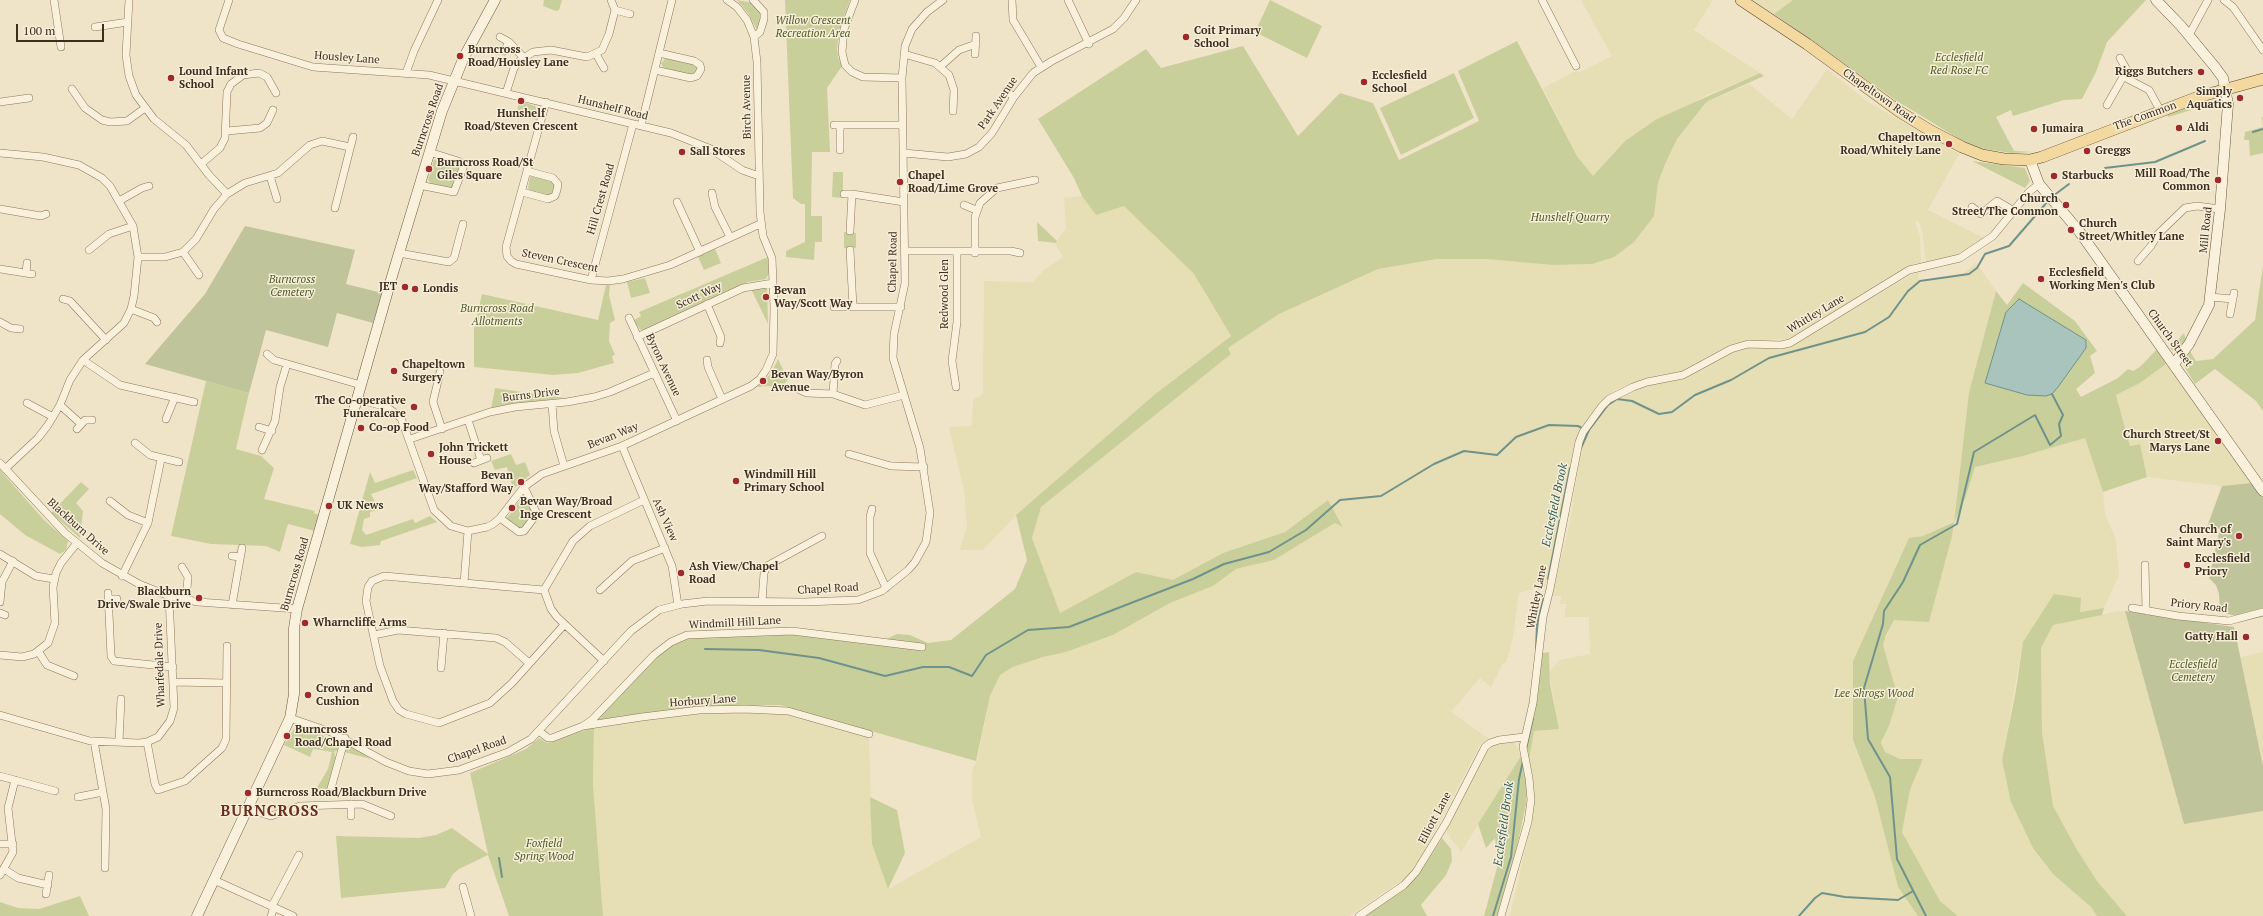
<!DOCTYPE html>
<style>
body{margin:0}
#map{position:relative;width:2263px;height:916px;overflow:hidden;background:#f0e4c8;font-family:"PT Serif",serif}
canvas{display:block}
.scale{position:absolute;left:16px;top:24px;width:88px;height:18px;box-sizing:border-box;border:2px solid #3d2e20;border-top:0;padding-left:5px;font-size:12px;line-height:14px;white-space:nowrap;color:#3d2e20;-webkit-text-stroke:3px #f7eed8;paint-order:stroke}
</style>
<div id="map">
<canvas width="2263" height="916"></canvas>
<div class="scale">100 m</div>
</div>
<script>
const ctx = document.querySelector('canvas').getContext('2d');
ctx.lineJoin = 'round';
function paint(path, color) {
  ctx.fillStyle = color;
  ctx.fill(path, 'evenodd');
}
function shape(rows) {
  const path = new Path2D();
  for (const r of rows) {
    path.moveTo(r[0], r[1]);
    for (let i = 2; i < r.length; i += 2) path.lineTo(r[i], r[i + 1]);
  }
  return path;
}
function strokePath(path, color, width, dash) {
  ctx.strokeStyle = color;
  ctx.lineWidth = width;
  ctx.lineCap = dash ? 'butt' : 'round';
  ctx.setLineDash(dash || []);
  ctx.stroke(path);
}
function write(font, color, halo, rows, align = 'center') {
  ctx.font = font + ' "PT Serif",serif';
  ctx.lineWidth = 3;
  ctx.setLineDash([]);
  ctx.textBaseline = 'middle';
  ctx.strokeStyle = halo;
  ctx.fillStyle = color;
  for (const [text, x, y, turn = 0] of rows) {
    ctx.save();
    ctx.translate(x, y);
    ctx.rotate((+turn || 0) * Math.PI / 180);
    ctx.textAlign = isNaN(turn) ? turn : align;
    if (halo) ctx.strokeText(text, 0, 0);
    ctx.fillText(text, 0, 0);
    ctx.restore();
  }
}
paint(shape([
 [1581,0,1713,0,1694,30,1760,73,1707,95,1625,141,1593,176,1577,156,1543,88,1574,72,1583,71,1612,56],
 [1752,0,1793,0,1774,14],
 [1827,69,1868,102,1959,154,1928,210,1986,239,1957,256,1926,262,1922,231,1918,220,1915,223,1920,236,1921,263,1916,263,1904,269,1835,313,1787,339,1748,340,1719,350,1682,373,1657,375,1615,390,1600,402,1579,433,1545,586,1519,593,1513,638,1506,663,1503,663,1491,687,1480,678,1451,712,1489,739,1480,745,1419,861,1405,878,1349,916,603,916,593,784,594,727,713,711,775,711,869,737,872,844,888,889,981,837,972,800,972,771,978,757,990,696,999,675,1013,667,1043,657,1066,652,1113,635,1170,603,1213,586,1236,569,1274,560,1335,523,1343,526,1328,500,1285,532,1223,553,1173,581,1136,572,1060,613,1032,538,1041,507,1231,354,1228,348,1279,314,1378,269,1437,259,1486,259,1553,265,1592,264,1654,216,1658,183,1665,164,1677,139,1708,101,1749,84,1792,119],
 [1082,196,1096,215,1124,205,1194,274,1231,336,1154,395,1016,515,983,550,960,550,967,526,964,491,949,427,972,426,973,400,983,394,984,281,1033,282,1044,270,1063,257,1055,244,1066,228,1064,198],
 [1976,263,1996,291,1969,392,1954,520,1966,496,1974,467,2023,456,2085,438,2103,492,2105,514,2116,540,2119,575,2104,608,2079,612,2081,598,2023,642,2002,760,2054,875,2091,907,2097,916,1958,916,1940,901,1902,832,1910,790,1923,759,1900,759,1885,752,1881,741,1889,726,1898,697,1883,645,1893,620,1939,578,1952,536,1953,522,1923,536,1909,538,1853,661,1853,740,1875,797,1898,887,1918,916,1510,916,1533,816,1534,789,1529,760,1533,731,1559,728,1549,673,1559,660,1590,654,1589,617,1565,617,1566,604,1560,604,1561,596,1552,596,1570,522,1581,448,1589,430,1608,405,1639,387,1683,377,1721,357,1751,346,1789,347,1909,276,1919,272,1919,284,1964,273],
 [2166,364,2188,390,2252,483,2222,486,2147,477,2140,444,2130,446,2116,395,2140,383],
 [2119,611,2125,611,2184,824,2263,811,2263,916,2127,916,2097,881,2076,848,2053,807,2042,732,2041,648,2053,625],
 [2263,652,2263,766,2240,657],
 [1509,739,1515,743,1521,756,1461,852,1447,833,1446,827,1484,751,1491,745]
]), '#e6deb5');
paint(shape([
 [544,0,562,0,559,10,556,11,543,6],
 [737,0,753,3,759,8,761,16,758,32,748,13],
 [785,0,850,0,840,28,837,48,838,57,842,66,827,88,830,152,812,152,811,216,822,216,822,242,815,242,814,260,786,257,786,251,805,242,805,204,801,204,793,198],
 [1270,0,1322,26,1307,58,1255,32],
 [1793,0,2146,0,2107,42,2096,72,2082,99,2064,100,2013,116,2011,110,1996,117,2014,151,2036,152,2011,153,1978,148,1960,142,1956,137,1897,101,1774,14],
 [1517,41,1577,156,1593,176,1625,141,1657,119,1760,73,1764,76,1708,101,1704,105,1677,139,1665,164,1658,183,1654,216,1634,242,1614,257,1592,264,1553,265,1486,259,1437,259,1378,269,1279,314,1228,348,1231,354,1041,507,1032,538,1060,613,1136,572,1173,580,1223,553,1285,532,1328,500,1343,527,1335,523,1274,560,1236,569,1213,586,1170,603,1113,635,1066,652,1043,657,1013,667,1000,675,990,696,976,761,780,705,703,707,595,721,662,651,678,641,691,637,792,633,876,644,897,634,910,635,928,643,951,640,1015,589,1027,560,1016,515,1154,395,1231,336,1194,274,1124,206,1096,215,1082,196,1074,178,1038,119,1146,49,1161,68,1243,46,1298,136,1340,93,1373,103,1399,160,1479,121,1458,71],
 [666,58,692,63,697,66,697,72,689,74,664,69,661,63],
 [1454,73,1474,118,1401,155,1380,108],
 [520,101,535,106,539,113,537,120,516,114],
 [2199,102,2202,102,2202,107,2168,117,2167,114],
 [2262,117,2263,117,2263,153,2250,156,2249,140,2244,140,2245,132,2263,127],
 [438,159,458,165,460,168,454,187,449,189,432,185,428,180,434,160],
 [1972,161,2025,168,2030,181,2025,188],
 [833,172,843,172,843,198,832,197],
 [534,175,553,182,555,186,550,196,530,191,528,188,530,177],
 [1037,222,1057,241,1056,243,1038,241],
 [844,232,856,233,856,248,844,248],
 [715,249,721,263,704,270,698,257],
 [768,257,769,273,766,279,748,282,646,329,641,330,637,326,634,320,641,316,639,312],
 [2263,266,2263,411,2256,401,2215,369,2195,384,2184,366,2190,351,2196,361,2213,359,2255,320],
 [645,278,650,293,631,298,627,282],
 [2023,283,2075,321,2097,351,2090,356,2095,373,2076,389,2081,397,2118,378,2128,369,2133,371,2140,367,2157,349,2166,364,2140,383,2116,395,2130,446,2140,444,2147,477,2103,492,2085,438,2023,456,1975,467,1966,496,1954,522,1952,536,1929,622,1894,620,1886,635,1883,645,1898,697,1889,726,1881,742,1885,752,1900,759,1923,759,1910,790,1902,832,1940,901,1958,916,1918,916,1898,887,1875,797,1853,740,1853,661,1909,538,1923,536,1954,522,1969,392,1996,291,2007,305],
 [606,285,610,285,609,295,615,320,610,323,609,341,615,355,612,356,614,363,578,373,553,375,474,367,474,329,482,294,598,320],
 [767,285,768,324,751,289],
 [2184,333,2186,340,2182,347,2174,351,2170,349],
 [778,359,788,380,783,385,757,387,771,374],
 [206,381,249,393,236,449,261,456,274,468,264,499,315,511,314,513,319,515,315,531,288,524,280,552,266,546,211,544,171,536],
 [495,388,522,392,565,398,503,405,491,409],
 [511,454,516,465,525,462,530,475,513,489,507,467,495,470,491,461],
 [0,470,44,520,68,541,66,550,60,554,25,535,0,514],
 [413,470,417,478,371,494,379,510,370,512,370,517,364,519,362,530,366,535,413,519,415,523,430,516,437,522,381,541,380,545,362,547,350,544,370,472,375,483],
 [81,482,89,489,76,503,83,511,80,538,51,513],
 [524,495,534,513,523,530,519,530,506,519],
 [2054,594,2081,598,2080,612,2104,608,2102,615,2053,625,2041,648,2042,732,2053,806,2076,848,2097,881,2127,916,2097,916,2091,907,2054,875,2033,848,2011,802,2002,760,2016,690,2023,642],
 [1549,652,1550,684,1559,729,1534,731,1529,760,1527,742,1535,710,1542,653],
 [299,727,334,739,341,744,338,750,334,752,336,758,327,789,315,791,328,769,332,752,313,749,310,757,284,745,294,729],
 [594,727,593,784,603,916,509,916,488,855,459,869,453,874,445,888,341,898,336,836,419,838,436,835,452,828,488,854,470,773,526,749,539,738,547,743],
 [347,744,350,745,371,759,344,752],
 [1521,756,1527,786,1526,804,1512,870,1498,916,1484,916,1498,864,1495,838,1486,848,1478,824],
 [870,797,897,810,905,853,888,889,872,844],
 [1442,838,1451,849,1452,861,1446,875,1421,905,1427,916,1365,916,1393,897,1412,881,1428,860],
 [80,896,89,916,0,916,0,902,18,908,39,909]
]), '#c9cf9b');
paint(shape([
 [245,226,355,250,346,284,382,293,373,323,337,313,328,347,266,330,249,393,145,364,205,294],
 [2252,483,2263,498,2263,608,2236,616,2220,612,2219,594,2216,585,2209,578,2220,529,2207,527,2222,486],
 [2125,611,2234,627,2263,766,2263,811,2184,824]
]), '#bfc49a');
const water = shape([
 [2019,299,2086,340,2086,348,2058,387,2052,394,2046,396,2027,395,1985,383,2006,312,2019,299]
]);
paint(water, '#a9c4bc');
strokePath(water, '#6f938a', 1);
strokePath(shape([
 [2253,132,2263,129],
 [2105,168,2155,162,2205,141],
 [2053,196,2069,184],
 [1581,448,1589,430,1608,405,1617,399,1632,401,1659,414,1672,412,1695,395,1731,380,1769,358,1865,332,1889,317,1908,291,1920,281,1969,274,1977,268,1985,254,2009,246,2048,201],
 [1548,579,1570,468],
 [705,649,759,650,819,658,885,676,923,667,949,667,972,676,986,655,1028,630,1069,627,1193,579,1224,564,1269,552,1306,530,1340,500,1381,496,1434,464,1464,451,1497,455,1516,437,1549,425,1578,426,1584,429],
 [1536,650,1537,624,1544,597],
 [1526,749,1533,718],
 [499,858,502,877],
 [1493,916,1511,857,1519,779,1523,761],
 [1799,916,1815,898,1822,893,1845,897,1898,900,1913,891],
 [1926,916,1897,859,1890,777,1868,739,1864,688,1883,624,1884,611,1903,582,1920,545,1957,524,1974,452,2035,415,2050,445,2061,436,2059,424,2063,415,2052,394]
]), '#6f938a', 2);
const minor = shape([
 [54,0,61,47],
 [129,0,126,55,129,76,136,95,154,119,186,145,209,175,227,194],
 [229,0,219,30,223,38,238,44,313,67,429,75,671,133,711,149,742,170,759,176],
 [611,0,615,10,630,14],
 [753,0,764,12,764,19,760,32,754,37],
 [855,0,844,29,842,52,845,65,852,72,863,77,902,78],
 [1012,0,1013,20,1041,67],
 [1068,0,1089,44],
 [1542,0,1576,66],
 [2224,0,2233,7,2263,50],
 [95,27,128,22],
 [2189,35,2208,0],
 [500,37,509,42,524,58],
 [504,51,509,42],
 [596,54,604,68],
 [904,54,935,63,949,75,954,90,953,111],
 [975,54,976,36],
 [941,66,959,50,976,44],
 [655,70,691,78,697,76,701,69,700,65,694,61,659,53],
 [406,73,414,51,438,0],
 [2124,77,2149,90,2160,110],
 [72,89,85,108,102,120,110,122,127,121,145,108],
 [1006,91,1014,97],
 [506,93,514,68,518,62,533,52,551,50,587,57,602,50,609,34,615,10],
 [0,102,29,98],
 [546,102,506,247,507,256,511,261,516,264,591,280,608,281,623,279,670,265,760,224],
 [2107,105,2127,70,2120,58],
 [834,125,903,125],
 [840,125,840,150],
 [641,126,672,0],
 [227,131,260,128,267,123,273,110],
 [0,153,43,157,79,165,102,178,110,186,133,226,138,257,134,296,131,309,124,323,83,360,70,380,60,405,48,425,38,438,5,469],
 [904,153,948,157,966,154,979,147,992,133,1014,97,1033,73,1052,61,1113,29,1124,18,1136,0],
 [201,164,220,148,225,138,227,92,231,84,243,75,259,73,267,77,276,93],
 [270,176,277,199],
 [419,185,454,192,463,168,462,164,458,161,429,152],
 [522,192,548,199,555,196,557,190,558,184,553,178,527,171],
 [712,193,715,207,730,237],
 [844,194,852,194],
 [119,201,142,188,149,186],
 [677,202,700,252],
 [964,205,976,210],
 [1972,207,1981,214,1997,201,2014,211],
 [335,208,353,137],
 [0,209,41,216,46,214],
 [850,231,852,194,904,202],
 [89,250,109,234,133,226],
 [850,250,853,307],
 [905,251,1011,251,1020,253],
 [183,252,199,275],
 [399,253,449,262,454,258,463,224],
 [975,253,975,217,980,203,997,188,1035,180],
 [138,257,165,257,183,252,196,239,214,209,227,194,245,183,278,173,310,145,322,141,350,147],
 [2138,261,2151,246,2158,234,2185,208,2197,206,2220,209],
 [0,269,32,274],
 [26,273,27,263],
 [591,280,633,124],
 [2210,297,2233,299],
 [63,299,70,301,106,340],
 [707,304,721,337,720,343],
 [834,307,901,307],
 [131,309,154,318,157,322],
 [2230,314,2234,293],
 [629,318,677,421],
 [0,322,11,328,20,329],
 [637,337,743,288,773,283],
 [267,354,274,360,361,385],
 [83,360,120,385,194,402],
 [707,360,708,367,722,399],
 [440,372,433,402,442,429],
 [956,387,952,361,957,322,957,252],
 [800,390,807,393,833,394,865,405,904,395],
 [833,394,835,364,837,361],
 [357,399,387,407,401,418,434,510,451,526,468,531,487,527,493,524,500,518,524,487,542,474,622,446,751,386,760,379,766,370,773,354,774,308,772,258,763,236,760,212,757,62,754,37,747,20,737,7,727,0],
 [27,403,53,417],
 [552,404,554,431,564,466],
 [60,405,81,424],
 [166,419,175,397],
 [468,420,481,460],
 [259,427,272,431],
 [77,429,85,420,92,420],
 [410,439,490,412,515,407,567,402,594,397,610,392,654,373],
 [135,443,150,455,179,462],
 [622,446,672,566,678,605],
 [262,450,275,421,280,387,287,364],
 [849,454,891,466,924,467],
 [0,463,65,533,102,563,139,584,169,596,198,602,297,609],
 [474,463,487,458],
 [110,501,128,515,148,523],
 [872,509,870,517,870,553,886,588],
 [500,518,519,532,524,531,536,515,536,512,524,487],
 [468,531,464,583,544,590],
 [0,554,36,576,54,579],
 [232,556,240,557],
 [2145,565,2146,611],
 [182,567,188,577,186,600],
 [122,576,148,523,161,459],
 [464,583,384,576,372,581,368,587,366,601,380,666,393,701,399,710,406,714,439,723,490,703,512,683,564,625],
 [600,590,632,561,665,548],
 [108,593,111,656,114,661,173,667],
 [108,599,117,599],
 [0,602,2,582,13,561],
 [762,602,764,573,767,566,822,536],
 [232,605,242,548],
 [2132,608,2178,616,2229,621,2263,612],
 [0,613,5,615],
 [374,635,398,630,496,638,505,642,529,663],
 [38,651,47,665,74,676],
 [0,655,22,657,34,654,48,643,55,623,53,587,56,573,61,563,77,543],
 [604,661,557,617,551,609,544,590,573,541,590,526,644,500],
 [441,668,444,633],
 [174,682,227,683],
 [0,715,90,741,139,743,147,742,158,737,170,721,174,708,169,596],
 [290,718,331,732,386,762,409,771,428,774,459,770,508,752,531,739,631,631,659,610,682,604,708,601,804,602,858,600,882,591,908,570,915,562,926,542,930,513,920,448,893,358,894,334,905,283,902,78,905,46,912,29,927,12,943,0],
 [583,726,592,720,654,655,671,642,687,635,792,631,922,647],
 [539,731,548,738,552,738,583,726,642,717,699,710,744,709,788,711,869,734],
 [94,741,106,809,105,868],
 [119,742,121,699],
 [147,742,155,784,158,790,185,781,222,748,226,739,227,646],
 [0,776,55,791],
 [330,792,345,738],
 [78,797,103,792],
 [351,804,351,816],
 [248,809,271,816,300,806,362,804,391,816],
 [0,844,13,844],
 [4,869,18,878,48,885],
 [0,875,13,852,8,808,15,780],
 [214,880,293,916],
 [463,887,471,916],
 [46,894,49,875],
 [272,906,299,855],
 [271,916,274,907],
 [1359,916,1404,885,1416,872,1446,823,1485,747,1490,743,1499,740,1524,737],
 [1501,916,1528,822,1531,800,1529,778,1523,747,1533,703,1543,617,1550,589,1579,442,1583,432,1602,406,1609,399,1633,387,1647,382,1683,375,1731,349,1748,344,1781,345,1790,343,1909,270,1960,258,1993,236,2029,192,2039,184]
]);
const secondary = shape([
 [2156,0,2181,26,2215,67,2223,78,2228,104,2220,209,2209,305,2189,344,2174,364],
 [2030,160,2039,184,2079,231,2263,491],
 [197,916,290,718,294,694,294,628,297,609,393,273,442,111,464,57,495,0]
]);
const primary = shape([
 [1741,0,1807,44,1900,112,1931,131,1962,147,1982,155,2004,159,2030,160,2042,157,2198,97,2263,79]
]);
strokePath(minor, '#8d765c', 8);
strokePath(secondary, '#6f573f', 11);
strokePath(primary, '#5b4430', 12);
strokePath(minor, '#faf1dc', 7);
strokePath(secondary, '#faf1dc', 10);
strokePath(primary, '#f3d9a0', 11);
for (const [x, y, r, color] of [
 [1186,37,4,"#9e2a2b"],
 [460,56,4,"#9e2a2b"],
 [2201,72,4,"#9e2a2b"],
 [171,78,4,"#9e2a2b"],
 [1364,82,4,"#9e2a2b"],
 [2240,98,4,"#9e2a2b"],
 [521,101,4,"#9e2a2b"],
 [2179,128,4,"#9e2a2b"],
 [2034,129,4,"#9e2a2b"],
 [1949,144,4,"#9e2a2b"],
 [2087,151,4,"#9e2a2b"],
 [682,152,4,"#9e2a2b"],
 [429,169,4,"#9e2a2b"],
 [2054,176,4,"#9e2a2b"],
 [2218,180,4,"#9e2a2b"],
 [900,182,4,"#9e2a2b"],
 [2066,205,4,"#9e2a2b"],
 [2071,230,4,"#9e2a2b"],
 [2041,279,4,"#9e2a2b"],
 [405,287,4,"#9e2a2b"],
 [415,289,4,"#9e2a2b"],
 [766,297,4,"#9e2a2b"],
 [394,371,4,"#9e2a2b"],
 [763,381,4,"#9e2a2b"],
 [414,407,4,"#9e2a2b"],
 [361,428,4,"#9e2a2b"],
 [2218,441,4,"#9e2a2b"],
 [431,454,4,"#9e2a2b"],
 [736,481,4,"#9e2a2b"],
 [521,482,4,"#9e2a2b"],
 [329,506,4,"#9e2a2b"],
 [512,508,4,"#9e2a2b"],
 [2239,536,4,"#9e2a2b"],
 [2187,565,4,"#9e2a2b"],
 [681,573,4,"#9e2a2b"],
 [199,598,4,"#9e2a2b"],
 [305,623,4,"#9e2a2b"],
 [2246,637,4,"#9e2a2b"],
 [308,695,4,"#9e2a2b"],
 [287,736,4,"#9e2a2b"],
 [248,793,4,"#9e2a2b"]
]) {
  const dot = new Path2D();
  dot.arc(x, y, r, 0, 2 * Math.PI);
  ctx.fillStyle = color;
  ctx.fill(dot);
  strokePath(dot, '#f7eed8', 1.5);
}
write('italic 11px', '#4d5a26', '#f7eed8', [
 ["Willow Crescent",813,21],
 ["Recreation Area",813,34],
 ["Ecclesfield",1959,58],
 ["Red Rose FC",1959,71],
 ["Hunshelf Quarry",1570,218],
 ["Burncross",292,280],
 ["Cemetery",292,293],
 ["Burncross Road",497,309],
 ["Allotments",497,322],
 ["Ecclesfield",2193,665],
 ["Cemetery",2193,678],
 ["Lee Shrogs Wood",1874,694],
 ["Foxfield",544,844],
 ["Spring Wood",544,857]
]);
write('bold 11px', '#3d2e20', '#f7eed8', [
 ["Coit Primary",1194,31],
 ["School",1194,44],
 ["Burncross",468,50],
 ["Road/Housley Lane",468,63],
 ["Lound Infant",179,72],
 ["School",179,85],
 ["Riggs Butchers",2193,72,"right"],
 ["Ecclesfield",1372,76],
 ["School",1372,89],
 ["Simply",2232,92,"right"],
 ["Aquatics",2232,105,"right"],
 ["Hunshelf",521,114,"center"],
 ["Road/Steven Crescent",521,127,"center"],
 ["Aldi",2187,128],
 ["Jumaira",2042,129],
 ["Chapeltown",1941,138,"right"],
 ["Road/Whitely Lane",1941,151,"right"],
 ["Greggs",2095,151],
 ["Sall Stores",690,152],
 ["Burncross Road/St",437,163],
 ["Giles Square",437,176],
 ["Mill Road/The",2210,174,"right"],
 ["Common",2210,187,"right"],
 ["Chapel",908,176],
 ["Road/Lime Grove",908,189],
 ["Starbucks",2062,176],
 ["Church",2058,199,"right"],
 ["Street/The Common",2058,212,"right"],
 ["Church",2079,224],
 ["Street/Whitley Lane",2079,237],
 ["Ecclesfield",2049,273],
 ["Working Men's Club",2049,286],
 ["JET",397,287,"right"],
 ["Londis",423,289],
 ["Bevan",774,291],
 ["Way/Scott Way",774,304],
 ["Chapeltown",402,365],
 ["Surgery",402,378],
 ["Bevan Way/Byron",771,375],
 ["Avenue",771,388],
 ["The Co-operative",406,401,"right"],
 ["Funeralcare",406,414,"right"],
 ["Co-op Food",369,428],
 ["Church Street/St",2210,435,"right"],
 ["Marys Lane",2210,448,"right"],
 ["John Trickett",439,448],
 ["House",439,461],
 ["Windmill Hill",744,475],
 ["Primary School",744,488],
 ["Bevan",513,476,"right"],
 ["Way/Stafford Way",513,489,"right"],
 ["Bevan Way/Broad",520,502],
 ["Inge Crescent",520,515],
 ["UK News",337,506],
 ["Church of",2231,530,"right"],
 ["Saint Mary's",2231,543,"right"],
 ["Ecclesfield",2195,559],
 ["Priory",2195,572],
 ["Ash View/Chapel",689,567],
 ["Road",689,580],
 ["Blackburn",191,592,"right"],
 ["Drive/Swale Drive",191,605,"right"],
 ["Wharncliffe Arms",313,623],
 ["Gatty Hall",2238,637,"right"],
 ["Crown and",316,689],
 ["Cushion",316,702],
 ["Burncross",295,730],
 ["Road/Chapel Road",295,743],
 ["Burncross Road/Blackburn Drive",256,793]
], 'left');
write('11px', '#3d2e20', '#f7eed8', [
 ["Housley Lane",347,58,4],
 ["Chapeltown Road",1879,96,35],
 ["Park Avenue",998,103,-56],
 ["Birch Avenue",747,107,-91],
 ["Hunshelf Road",613,108,14],
 ["The Common",2145,116,-20],
 ["Burncross Road",428,120,-71],
 ["Hill Crest Road",601,199,-74],
 ["Mill Road",2206,230,-84],
 ["Steven Crescent",560,261,12],
 ["Chapel Road",893,262,-89],
 ["Redwood Glen",945,294,-90],
 ["Scott Way",699,296,-25],
 ["Whitley Lane",1816,314,-31],
 ["Church Street",2170,338,54],
 ["Byron Avenue",663,365,65],
 ["Burns Drive",531,395,-7],
 ["Bevan Way",613,436,-22],
 ["Ash View",665,520,66],
 ["Blackburn Drive",78,527,42],
 ["Burncross Road",295,574,-74],
 ["Chapel Road",828,589,-3],
 ["Whitley Lane",1537,597,-79],
 ["Priory Road",2199,606,6],
 ["Windmill Hill Lane",735,623,-3],
 ["Wharfedale Drive",160,665,-92],
 ["Horbury Lane",703,701,-4],
 ["Chapel Road",477,750,-19],
 ["Elliott Lane",1435,818,-62]
]);
write('italic 12px', '#2f5d5a', '#f7eed8', [
 ["Ecclesfield Brook",1555,505,-78],
 ["Ecclesfield Brook",1504,824,-82]
]);
ctx.letterSpacing = '1px';
write('bold 15px', '#6b2e1e', '#f7eed8', [
 ["BURNCROSS",270,812]
]);
ctx.letterSpacing = '0px';
</script>
